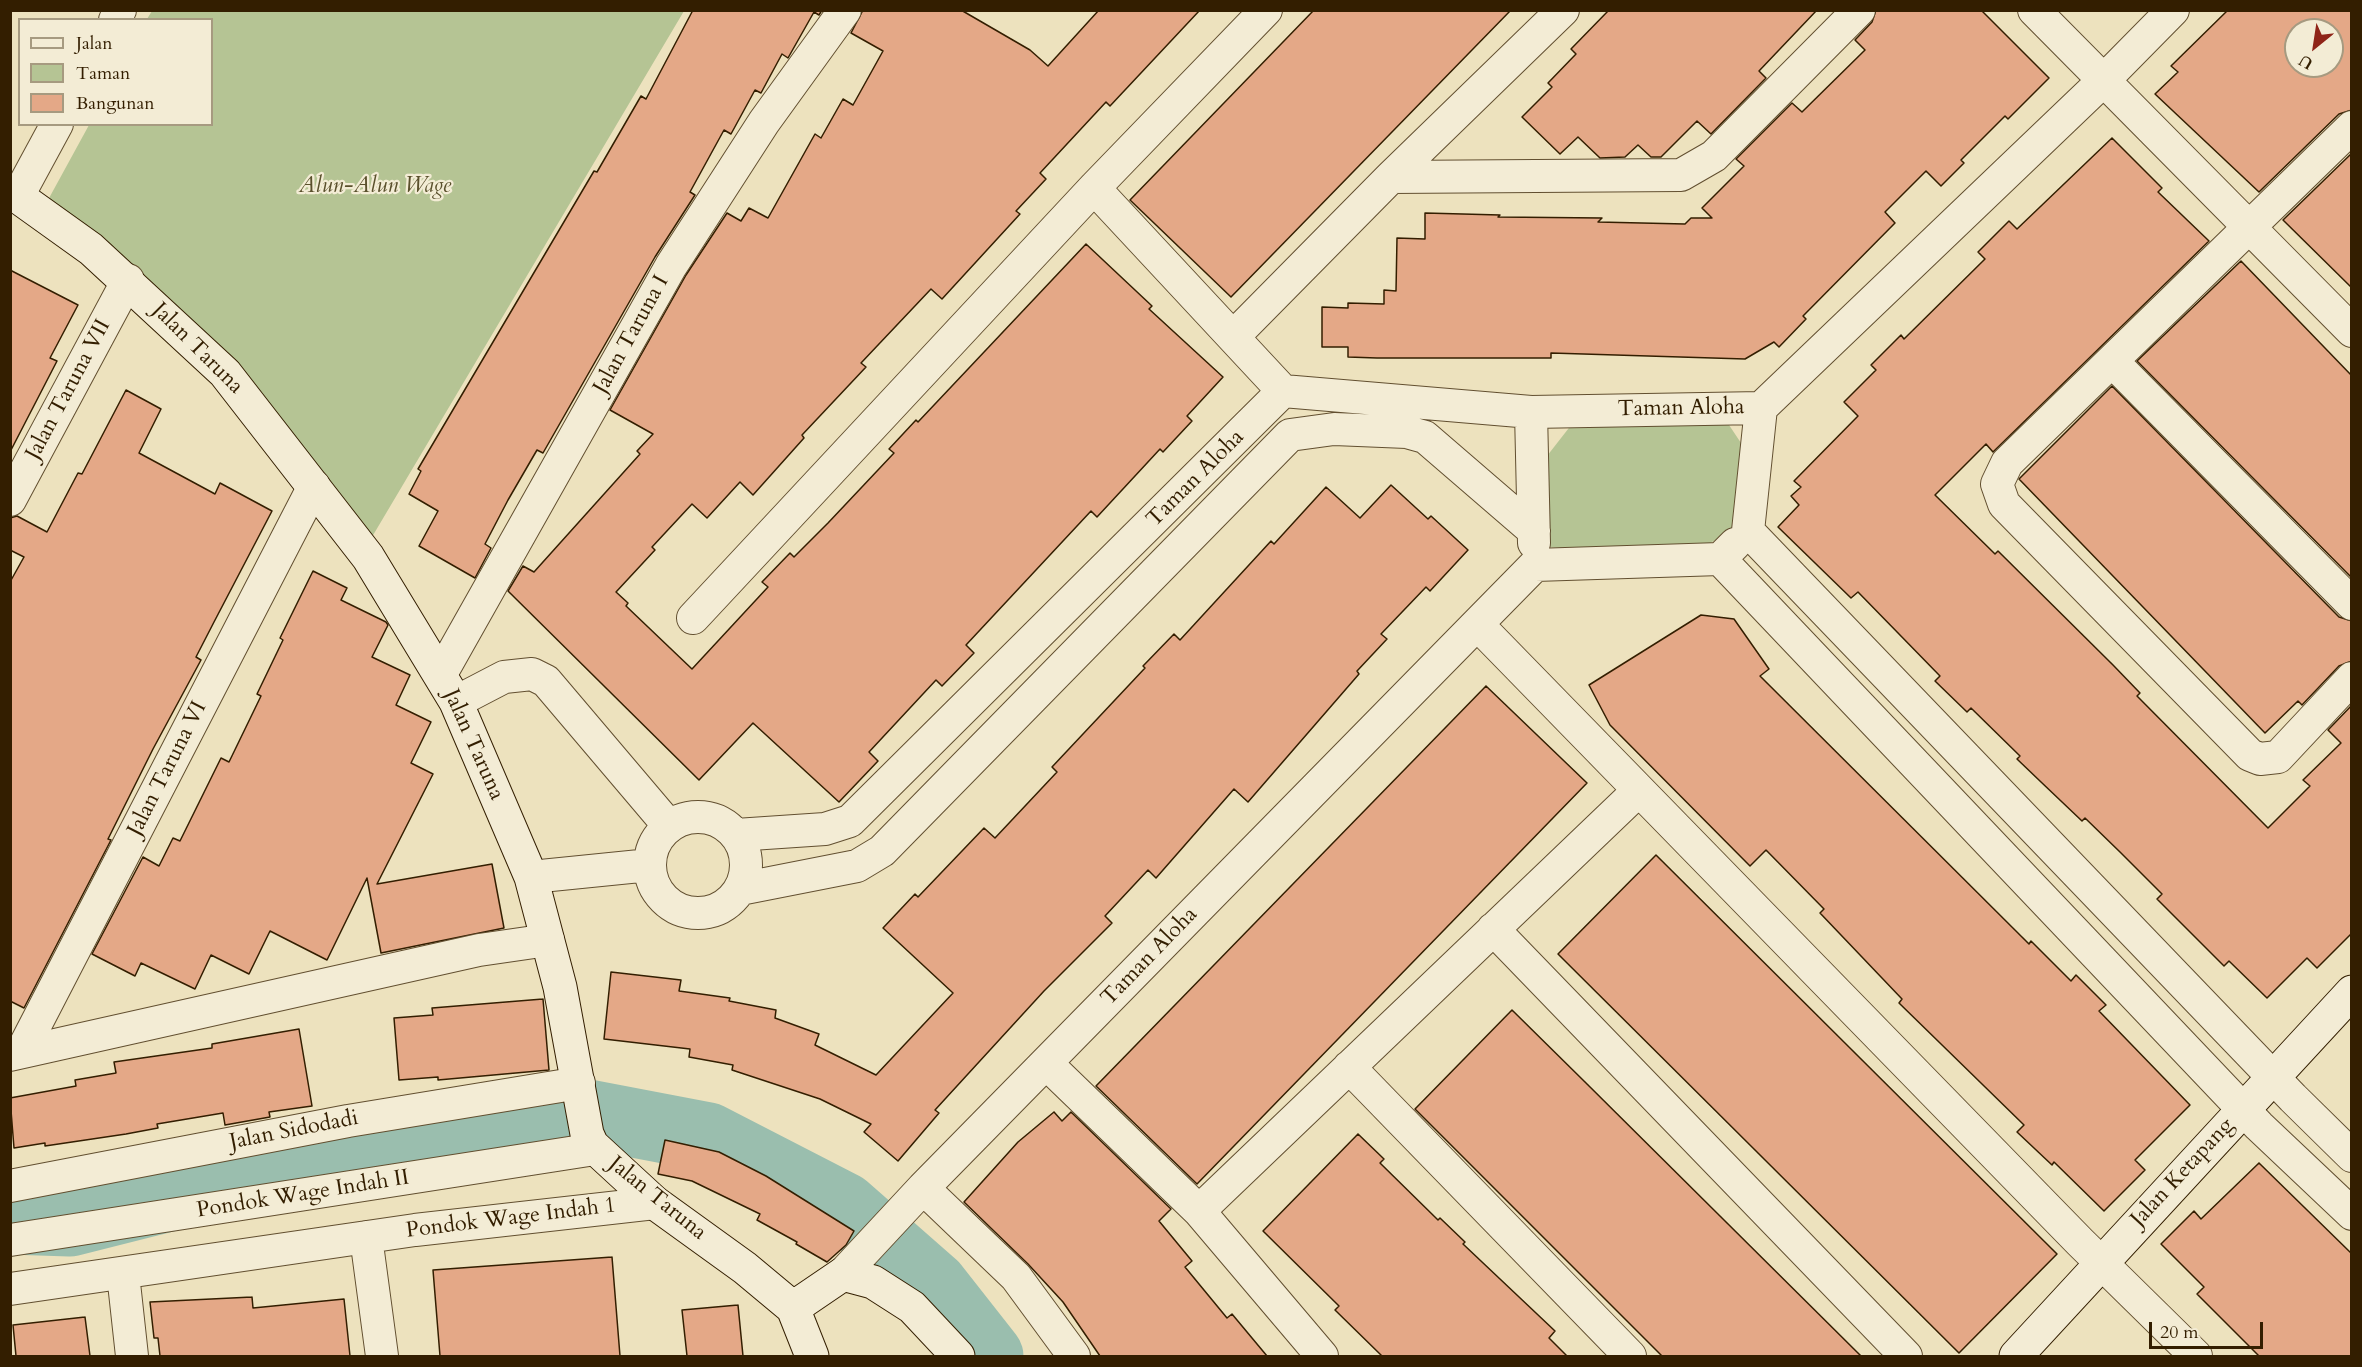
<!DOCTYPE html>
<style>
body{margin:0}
#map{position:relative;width:2362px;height:1367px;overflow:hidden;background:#ede2be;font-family:Cardo,serif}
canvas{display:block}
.frame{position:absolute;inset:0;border:12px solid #331e00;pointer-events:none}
.legend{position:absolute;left:18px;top:18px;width:195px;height:108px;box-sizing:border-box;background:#f3ecd5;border:2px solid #a69a80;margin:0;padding:8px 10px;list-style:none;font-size:18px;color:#331e00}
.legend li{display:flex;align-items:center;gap:12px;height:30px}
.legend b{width:30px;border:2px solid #a69a80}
.north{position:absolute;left:2284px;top:18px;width:60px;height:60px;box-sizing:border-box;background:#f3ecd5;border:2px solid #a69a80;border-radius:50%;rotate:210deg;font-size:16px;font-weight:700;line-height:24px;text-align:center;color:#331e00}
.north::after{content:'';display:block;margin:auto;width:21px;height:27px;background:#8f2418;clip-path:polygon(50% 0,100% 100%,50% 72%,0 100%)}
.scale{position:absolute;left:2149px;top:1322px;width:114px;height:27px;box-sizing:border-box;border:3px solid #331e00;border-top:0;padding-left:8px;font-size:18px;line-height:21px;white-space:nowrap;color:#331e00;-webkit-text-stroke:4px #f3ecd5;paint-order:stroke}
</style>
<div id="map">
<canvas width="2362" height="1367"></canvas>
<div class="frame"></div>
<ul class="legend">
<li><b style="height:8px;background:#f3ecd5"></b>Jalan</li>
<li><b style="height:16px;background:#b5c494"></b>Taman</li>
<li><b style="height:16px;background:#e4a887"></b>Bangunan</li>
</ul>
<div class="north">U</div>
<div class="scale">20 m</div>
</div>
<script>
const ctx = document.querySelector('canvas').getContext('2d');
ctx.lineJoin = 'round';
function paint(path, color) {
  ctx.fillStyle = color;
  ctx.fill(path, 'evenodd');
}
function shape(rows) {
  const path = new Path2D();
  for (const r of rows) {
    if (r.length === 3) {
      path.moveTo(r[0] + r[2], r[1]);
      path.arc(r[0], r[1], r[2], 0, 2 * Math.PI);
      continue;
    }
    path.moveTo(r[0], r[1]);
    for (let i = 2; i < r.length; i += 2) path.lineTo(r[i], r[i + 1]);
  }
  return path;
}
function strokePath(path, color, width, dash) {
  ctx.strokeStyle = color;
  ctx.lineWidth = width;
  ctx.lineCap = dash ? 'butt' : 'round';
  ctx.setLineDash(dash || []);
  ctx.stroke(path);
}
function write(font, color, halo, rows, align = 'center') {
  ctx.font = font + ' Cardo,serif';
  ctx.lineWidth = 4.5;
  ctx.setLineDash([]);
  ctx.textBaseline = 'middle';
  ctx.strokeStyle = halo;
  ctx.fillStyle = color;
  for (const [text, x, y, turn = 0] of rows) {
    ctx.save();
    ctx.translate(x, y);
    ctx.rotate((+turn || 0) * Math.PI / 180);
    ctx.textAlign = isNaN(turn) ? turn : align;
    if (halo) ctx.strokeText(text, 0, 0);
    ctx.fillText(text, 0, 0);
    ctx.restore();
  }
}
paint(shape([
 [152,11,684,11,369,542,48,200,89,125,212,124,212,20,147,19],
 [1725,419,1745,449,1741,525,1700,549,1624,552,1545,547,1547,456,1572,424]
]), '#b5c494');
strokePath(shape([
 [10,1220,70,1222,438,1129,577,1112,708,1137,844,1207,934,1286,989,1356]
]), '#9abeae', 69);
const building = shape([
 [693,10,822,10,819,15,814,12,788,58,782,54,761,93,755,90,731,134,724,130,690,192,695,195,655,257,543,453,537,450,508,500,485,544,491,548,475,578,419,546,438,511,409,494,421,471,418,469,594,171,597,172,641,96,646,99,693,10],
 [863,10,961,10,1030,50,1048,66,1099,10,1200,10,1110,106,1106,102,1040,173,1046,179,1016,211,1020,214,942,299,931,289,861,363,866,367,802,435,804,438,753,495,740,482,707,518,692,504,652,547,655,550,616,592,628,603,626,606,692,669,768,587,762,582,790,553,794,557,828,523,894,453,889,449,916,420,918,422,1086,244,1152,306,1149,309,1223,377,1187,416,1192,421,1163,452,1160,449,1097,517,1091,511,966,645,974,653,942,686,936,680,869,752,878,761,839,802,753,723,699,780,508,591,523,566,534,572,640,454,637,451,653,434,610,410,686,275,727,213,741,221,749,208,768,218,815,134,821,138,843,99,853,105,883,51,851,33,863,10],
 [1314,10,1511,10,1231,297,1130,200,1314,10],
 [1609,10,1817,10,1759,71,1766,78,1711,134,1697,121,1661,157,1651,157,1638,145,1625,157,1600,158,1578,137,1560,154,1522,117,1552,87,1548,83,1576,54,1571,49,1609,10],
 [1876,10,1981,10,2049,78,2008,119,2005,116,1961,160,1964,163,1941,186,1926,171,1885,212,1895,223,1803,316,1806,319,1779,347,1774,342,1745,359,1551,353,1551,358,1377,358,1348,357,1348,347,1322,347,1322,307,1348,308,1348,303,1384,304,1384,290,1396,291,1397,238,1425,239,1425,213,1500,215,1498,217,1602,218,1598,222,1685,224,1691,218,1712,218,1702,208,1744,166,1736,159,1792,103,1802,112,1865,50,1855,40,1872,22,1876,10],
 [2228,10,2352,10,2352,110,2339,114,2259,192,2155,94,2178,72,2171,66,2228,10],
 [2296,30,2332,30,2332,66,2296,66,2296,30],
 [2112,138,2162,188,2158,192,2209,241,1993,452,1986,444,1935,495,1995,554,1998,551,2113,665,2140,693,2137,696,2268,828,2310,786,2303,780,2341,743,2328,730,2352,705,2352,933,2317,968,2307,958,2267,998,2229,961,2224,966,2157,899,2162,894,2120,852,2085,818,2082,821,2041,782,2017,759,2020,756,1971,708,1967,712,1935,681,1940,676,1858,592,1851,598,1778,527,1799,505,1791,496,1801,487,1794,481,1858,416,1844,402,1876,370,1871,365,1901,335,1904,339,1985,259,1978,252,2009,221,2017,229,2112,138],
 [2352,153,2352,288,2283,220,2352,153],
 [2241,261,2352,376,2352,578,2137,361,2241,261],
 [10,270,78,305,50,358,57,361,10,452,10,270],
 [2112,386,2339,617,2352,621,2352,661,2339,666,2302,705,2298,701,2265,733,2019,479,2112,386],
 [126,390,161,409,139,453,215,494,220,483,272,511,214,622,196,657,201,660,153,749,108,839,111,840,24,1008,10,1001,10,582,24,557,10,550,10,518,17,516,47,532,78,473,82,474,126,390],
 [1391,485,1428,519,1431,516,1468,550,1430,591,1426,587,1381,634,1387,639,1357,671,1359,674,1248,802,1234,789,1156,878,1148,870,1105,916,1112,923,1044,991,935,1110,939,1113,898,1161,864,1132,871,1124,820,1099,732,1070,733,1065,689,1057,690,1049,604,1039,611,972,681,980,679,991,730,998,729,1001,776,1010,775,1018,819,1034,815,1045,876,1075,953,993,883,928,915,894,918,897,984,828,995,838,1057,772,1052,767,1145,668,1143,666,1174,634,1180,640,1271,541,1274,544,1326,487,1360,518,1391,485],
 [313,571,347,588,341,600,386,622,388,625,372,657,410,675,396,705,431,722,411,763,433,774,377,884,492,864,504,928,381,953,367,878,327,960,270,931,249,974,211,955,195,989,141,963,135,976,92,954,143,857,159,866,173,838,180,841,221,758,229,762,261,696,257,694,283,640,280,638,313,571],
 [1701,615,1734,619,1769,669,1760,676,2029,944,2031,941,2071,981,2076,975,2106,1005,2099,1011,2190,1105,2135,1160,2145,1170,2104,1211,2054,1162,2052,1165,2017,1132,2024,1125,1899,1003,1902,999,1820,913,1824,909,1766,850,1750,866,1610,725,1589,685,1701,615],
 [1486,686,1587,783,1197,1184,1096,1086,1486,686],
 [1656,855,2057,1254,1959,1353,1558,954,1656,855],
 [543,999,549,1070,438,1080,438,1077,399,1080,394,1018,433,1015,432,1008,543,999],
 [1512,1010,1586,1083,1861,1356,1662,1356,1415,1109,1512,1010],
 [299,1029,312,1106,269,1112,270,1117,225,1125,223,1113,157,1124,158,1128,126,1134,45,1146,45,1143,14,1148,10,1098,76,1086,75,1080,116,1073,114,1062,212,1048,212,1044,299,1029],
 [1054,1112,1062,1121,1071,1112,1171,1209,1159,1221,1192,1261,1185,1267,1227,1318,1232,1314,1267,1356,1100,1356,1063,1302,1028,1264,964,1202,1018,1142,1054,1112],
 [1358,1134,1384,1159,1380,1163,1438,1220,1440,1218,1465,1242,1463,1244,1555,1331,1549,1338,1567,1356,1382,1356,1335,1310,1339,1306,1263,1231,1358,1134],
 [665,1140,719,1152,766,1176,854,1231,846,1245,827,1262,796,1244,797,1242,757,1220,760,1214,692,1181,658,1174,665,1140],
 [2259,1163,2352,1254,2352,1356,2259,1356,2197,1294,2204,1287,2161,1244,2194,1211,2201,1219,2259,1163],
 [612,1257,620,1356,440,1356,433,1270,612,1257],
 [252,1297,253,1308,344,1299,350,1356,160,1356,158,1338,154,1338,150,1302,252,1297],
 [738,1305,743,1356,687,1356,682,1310,738,1305],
 [85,1317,90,1356,16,1356,13,1325,85,1317]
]);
paint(building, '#e4a887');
strokePath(building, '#331e00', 1.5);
const street = shape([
 [2034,10,2352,331],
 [2173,10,2104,80,1761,408,1748,531,2293,1098,2352,1156],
 [115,20,120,10],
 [2352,127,2007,463,1997,484,2004,504,2250,755,2260,759,2278,757,2352,678],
 [1391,177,1681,175,1714,156,1859,10],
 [1094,188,1283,391],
 [18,196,57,124],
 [1233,337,1391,177,1563,10],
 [2112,361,2352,604],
 [1531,412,1534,543],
 [10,500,128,280],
 [1720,559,2259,1126,2352,1214],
 [1535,565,1720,559,1735,544],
 [693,618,1094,188,1266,10],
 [1477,624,2080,1242,2196,1356],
 [441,674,671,266,764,122,845,10],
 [456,702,504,677,532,674,546,681,669,826],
 [698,865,48],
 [736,835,825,829,850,821,1283,391,1531,412,1761,408],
 [531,877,650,865],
 [740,889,857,866,882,851,1290,435,1334,429,1407,432,1425,437,1534,531],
 [1493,929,1906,1356],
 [22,1051,314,486],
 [10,1055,479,950,548,940],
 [1046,1063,1199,1211,1322,1356],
 [1349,1067,1630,1356],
 [10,1186,348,1121,579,1083],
 [923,1188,1016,1277,1074,1356],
 [1199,1211,1638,791],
 [366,1237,382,1356],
 [10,1240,595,1149],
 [123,1274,132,1356],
 [843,1274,923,1188,1535,565],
 [10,1289,415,1230,655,1203]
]);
const secondary = shape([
 [10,191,91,249,225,373,368,557,456,702,531,877,560,987,587,1134,592,1145,655,1203,745,1268,793,1308,812,1356],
 [793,1308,843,1274,873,1282,912,1307,958,1356],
 [2016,1356,2352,992]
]);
strokePath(street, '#624f30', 34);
strokePath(secondary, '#331e00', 35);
strokePath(street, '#f3ecd5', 32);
strokePath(secondary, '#f3ecd5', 33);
write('italic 22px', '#5a502c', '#f3ecd5', [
 ["Alun-Alun Wage",375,187]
]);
write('22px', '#331e00', '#f3ecd5', [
 ["Jalan Taruna I",632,335,-61],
 ["Jalan Taruna",197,349,45],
 ["Jalan Taruna VII",69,390,-62],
 ["Taman Aloha",1681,409,-1],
 ["Taman Aloha",1196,479,-45],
 ["Jalan Taruna",473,745,66],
 ["Jalan Taruna VI",168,769,-63],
 ["Taman Aloha",1150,957,-46],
 ["Jalan Sidodadi",294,1131,-11],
 ["Jalan Ketapang",2183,1173,-47],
 ["Pondok Wage Indah II",303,1195,-9],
 ["Jalan Taruna",657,1199,39],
 ["Pondok Wage Indah 1",511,1219,-7]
]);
</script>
